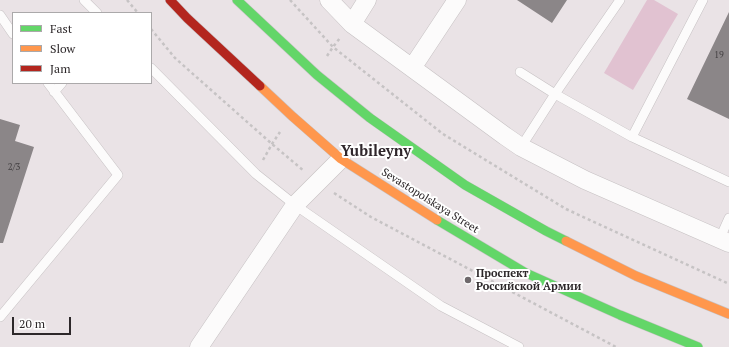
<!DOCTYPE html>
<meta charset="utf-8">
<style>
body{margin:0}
#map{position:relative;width:729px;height:347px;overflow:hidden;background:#eae3e6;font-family:"PT Serif",serif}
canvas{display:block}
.legend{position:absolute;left:12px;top:12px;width:140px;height:72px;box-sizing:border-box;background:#fff;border:1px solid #aba9aa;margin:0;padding:5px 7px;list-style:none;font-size:12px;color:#2d282a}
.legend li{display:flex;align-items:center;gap:8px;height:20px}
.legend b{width:20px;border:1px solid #aba9aa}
.scale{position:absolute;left:12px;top:317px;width:59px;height:18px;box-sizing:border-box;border:2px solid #2d282a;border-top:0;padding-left:5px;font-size:12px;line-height:14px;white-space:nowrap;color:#2d282a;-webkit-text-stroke:3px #fff;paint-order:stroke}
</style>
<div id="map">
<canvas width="729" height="347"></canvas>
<ul class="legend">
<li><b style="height:5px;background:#63d668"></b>Fast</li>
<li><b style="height:5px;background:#ff974d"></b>Slow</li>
<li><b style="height:5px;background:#b3261e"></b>Jam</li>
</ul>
<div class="scale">20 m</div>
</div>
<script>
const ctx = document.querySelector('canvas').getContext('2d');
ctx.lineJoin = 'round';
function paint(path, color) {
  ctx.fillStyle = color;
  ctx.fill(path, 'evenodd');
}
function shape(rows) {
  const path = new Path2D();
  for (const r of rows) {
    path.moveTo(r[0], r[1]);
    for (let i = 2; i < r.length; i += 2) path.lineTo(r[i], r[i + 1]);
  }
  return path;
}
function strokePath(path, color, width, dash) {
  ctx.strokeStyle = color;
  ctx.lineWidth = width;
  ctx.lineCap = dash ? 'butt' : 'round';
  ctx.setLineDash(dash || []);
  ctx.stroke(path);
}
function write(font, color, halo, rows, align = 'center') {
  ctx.font = font + ' "PT Serif",serif';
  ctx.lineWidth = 4;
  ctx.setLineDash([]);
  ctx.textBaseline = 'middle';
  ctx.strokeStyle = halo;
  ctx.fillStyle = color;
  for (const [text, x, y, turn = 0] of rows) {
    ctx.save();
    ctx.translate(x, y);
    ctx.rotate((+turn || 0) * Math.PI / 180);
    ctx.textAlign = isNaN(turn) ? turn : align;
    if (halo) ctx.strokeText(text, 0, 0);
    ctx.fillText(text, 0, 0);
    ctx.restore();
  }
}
paint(shape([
 [647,0,654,0,678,14,633,90,604,73]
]), '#e1c2d1');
paint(shape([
 [517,0,567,0,552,23],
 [729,12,729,119,687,99],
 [0,119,20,125,15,141,34,147,3,243,0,243]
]), '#8b8688');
const lane = shape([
 [84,0,97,13],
 [0,15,13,34],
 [151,68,256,174,295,205,441,306,519,347],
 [520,72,555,94,620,0],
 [54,92,62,83],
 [632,137,703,0],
 [521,147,555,94,632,137,729,182],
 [720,238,729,218],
 [0,317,118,175,48,83]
]);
const street = shape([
 [329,0,352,24,505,136,521,147,585,180,729,243],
 [352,24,367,0],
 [412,68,457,0],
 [199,347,295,205,341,159]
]);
const fast = shape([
 [237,0,317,75,370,118,465,185,546,231,566,241],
 [437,220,526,273,620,315,698,347]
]);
const slow = shape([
 [260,86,292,116,341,159,437,220],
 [566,241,636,276,729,314]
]);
const jam = shape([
 [170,0,187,18,260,86]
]);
strokePath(lane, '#c5c0c2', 10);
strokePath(street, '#c5c0c2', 19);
strokePath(fast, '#c6c2c4', 10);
strokePath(slow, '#c6c2c4', 10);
strokePath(jam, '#c6c2c4', 10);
strokePath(shape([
 [127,0,138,13],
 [290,0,333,47,443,134,566,209,729,284],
 [151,29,175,58,272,144,304,171],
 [327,56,333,47,340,38],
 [263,160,272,144,280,132],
 [334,193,371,217,616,347]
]), '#c6c3c4', 2.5, [3, 3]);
strokePath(lane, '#fcfbfb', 9);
strokePath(street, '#fcfbfb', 18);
strokePath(fast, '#63d668', 9);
strokePath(slow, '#ff974d', 9);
strokePath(jam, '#b3261e', 9);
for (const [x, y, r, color] of [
 [468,280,4,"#6f696c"]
]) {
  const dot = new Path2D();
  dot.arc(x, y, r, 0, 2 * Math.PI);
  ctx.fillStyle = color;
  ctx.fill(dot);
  strokePath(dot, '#fff', 1.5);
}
write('9px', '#444042', null, [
 ["19",719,55],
 ["2/3",14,167]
]);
write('11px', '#2d282a', '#fff', [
 ["Sevastopolskaya Street",430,201,32]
]);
write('bold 11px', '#2d282a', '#fff', [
 ["Проспект",476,274],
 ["Российской Армии",476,287]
], 'left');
write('bold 15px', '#2f262b', '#fff', [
 ["Yubileyny",376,152]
]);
</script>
